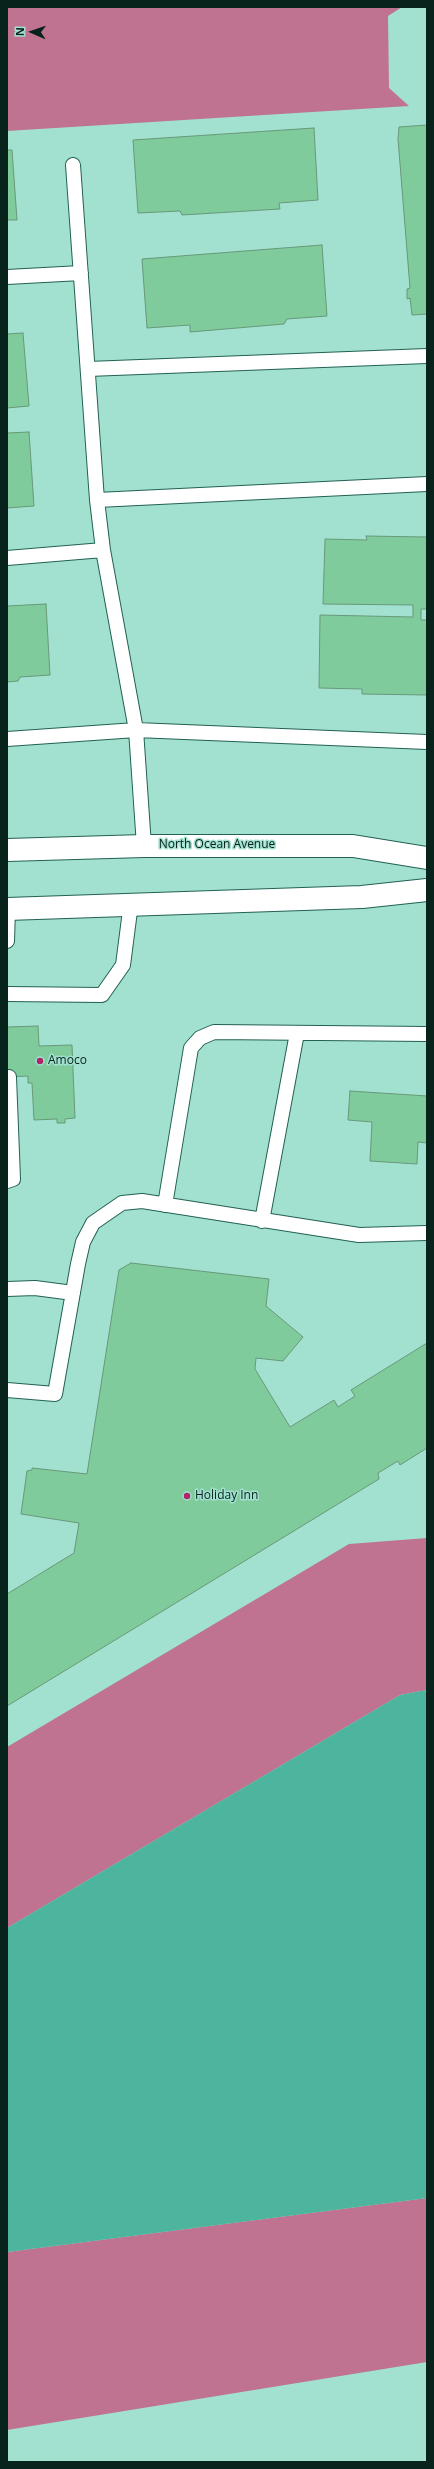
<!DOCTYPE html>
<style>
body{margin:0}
#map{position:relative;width:434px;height:2469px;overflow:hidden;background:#a2e1d0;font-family:"Open Sans",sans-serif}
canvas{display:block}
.frame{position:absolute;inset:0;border:8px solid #08221c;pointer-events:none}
.north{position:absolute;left:12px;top:12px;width:40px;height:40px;-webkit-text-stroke:3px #a2e1d0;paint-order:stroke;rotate:272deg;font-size:11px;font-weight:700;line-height:16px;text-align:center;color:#08221c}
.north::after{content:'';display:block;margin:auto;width:14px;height:18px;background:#08221c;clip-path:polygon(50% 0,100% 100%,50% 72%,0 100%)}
</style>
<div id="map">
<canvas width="434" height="2469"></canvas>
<div class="frame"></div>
<div class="north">N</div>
</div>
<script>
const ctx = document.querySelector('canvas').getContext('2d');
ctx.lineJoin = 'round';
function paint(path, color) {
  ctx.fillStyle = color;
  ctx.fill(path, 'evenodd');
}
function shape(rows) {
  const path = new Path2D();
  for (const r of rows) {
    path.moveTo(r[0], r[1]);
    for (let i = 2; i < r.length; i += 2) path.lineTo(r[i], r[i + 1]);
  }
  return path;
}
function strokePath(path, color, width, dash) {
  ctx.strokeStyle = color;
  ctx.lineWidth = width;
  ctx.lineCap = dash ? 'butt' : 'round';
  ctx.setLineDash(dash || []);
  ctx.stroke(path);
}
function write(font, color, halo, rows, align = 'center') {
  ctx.font = font + ' "Open Sans",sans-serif';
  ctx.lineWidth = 3;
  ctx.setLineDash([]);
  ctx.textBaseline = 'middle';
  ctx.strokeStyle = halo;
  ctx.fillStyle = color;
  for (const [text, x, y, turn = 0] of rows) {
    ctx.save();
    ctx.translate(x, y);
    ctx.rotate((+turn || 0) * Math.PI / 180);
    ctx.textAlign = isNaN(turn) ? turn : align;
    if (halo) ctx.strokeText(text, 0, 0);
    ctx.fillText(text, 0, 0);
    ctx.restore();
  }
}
paint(shape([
 [7,7,402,7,388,16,389,88,409,106,7,131],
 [427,1538,427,1690,400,1695,7,1928,7,1747,349,1544],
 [427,2198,427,2362,7,2430,7,2252]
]), '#bf7390');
paint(shape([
 [427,1690,427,2198,7,2252,7,1928,400,1695]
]), '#4db49d');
const building = shape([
 [427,125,427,314,412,315,410,298,407,299,407,289,410,288,398,139,399,127,427,125],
 [314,128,318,200,279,203,280,209,182,215,180,211,138,213,133,140,314,128],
 [7,150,12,150,17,220,7,220,7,150],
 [322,245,327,316,287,319,284,324,190,332,190,325,147,328,142,259,322,245],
 [23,333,29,406,7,408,7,334,23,333],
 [29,432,34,506,7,508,7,433,29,432],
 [366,536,427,537,427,609,421,609,421,620,427,620,427,695,362,694,362,689,319,688,320,615,413,617,413,605,323,604,325,539,367,540,366,536],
 [46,604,50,675,20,677,18,681,7,682,7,606,46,604],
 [38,1026,39,1046,72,1045,75,1118,65,1119,65,1123,57,1123,57,1119,34,1120,32,1083,28,1083,28,1076,7,1077,7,1027,38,1026],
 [350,1091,427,1096,427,1143,418,1142,417,1164,370,1161,372,1122,348,1120,350,1091],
 [131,1263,269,1279,266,1306,303,1337,283,1361,256,1358,255,1369,290,1427,334,1400,338,1407,355,1396,351,1390,427,1343,427,1448,400,1465,398,1461,378,1473,379,1479,7,1706,7,1594,74,1553,79,1523,21,1514,27,1471,32,1470,32,1468,87,1474,119,1270,131,1263]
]);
paint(building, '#7fcb9c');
strokePath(building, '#689879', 1);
const service = shape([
 [73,165,97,500,103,550,136,730,144,846],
 [7,277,81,273],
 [88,369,427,356],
 [97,500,427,484],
 [7,558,103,550],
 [7,739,136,730,427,742],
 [7,941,8,909],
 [7,994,102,995,123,965,131,903],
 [7,1181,13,1179,9,1077],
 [165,1205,191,1048,200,1038,214,1032,427,1034],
 [262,1221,297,1033],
 [7,1289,35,1288,73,1293],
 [7,1390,55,1394,78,1264,83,1242,93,1223,122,1203,142,1201,359,1235,427,1233]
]);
const secondary = shape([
 [7,850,144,846,353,846,427,858],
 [7,909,362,897,427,890]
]);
strokePath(service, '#226153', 16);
strokePath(secondary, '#226153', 24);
strokePath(service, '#fff', 14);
strokePath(secondary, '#fff', 22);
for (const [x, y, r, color] of [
 [40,1061,4,"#ae2669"],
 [187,1496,4,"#ae2669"]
]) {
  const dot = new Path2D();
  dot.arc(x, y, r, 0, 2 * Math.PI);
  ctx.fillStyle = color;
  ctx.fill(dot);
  strokePath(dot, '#a2e1d0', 1.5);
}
write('12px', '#08221c', '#a2e1d0', [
 ["North Ocean Avenue",217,845]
]);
write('12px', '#08221c', '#a2e1d0', [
 ["Amoco",48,1061],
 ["Holiday Inn",195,1496]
], 'left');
</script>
